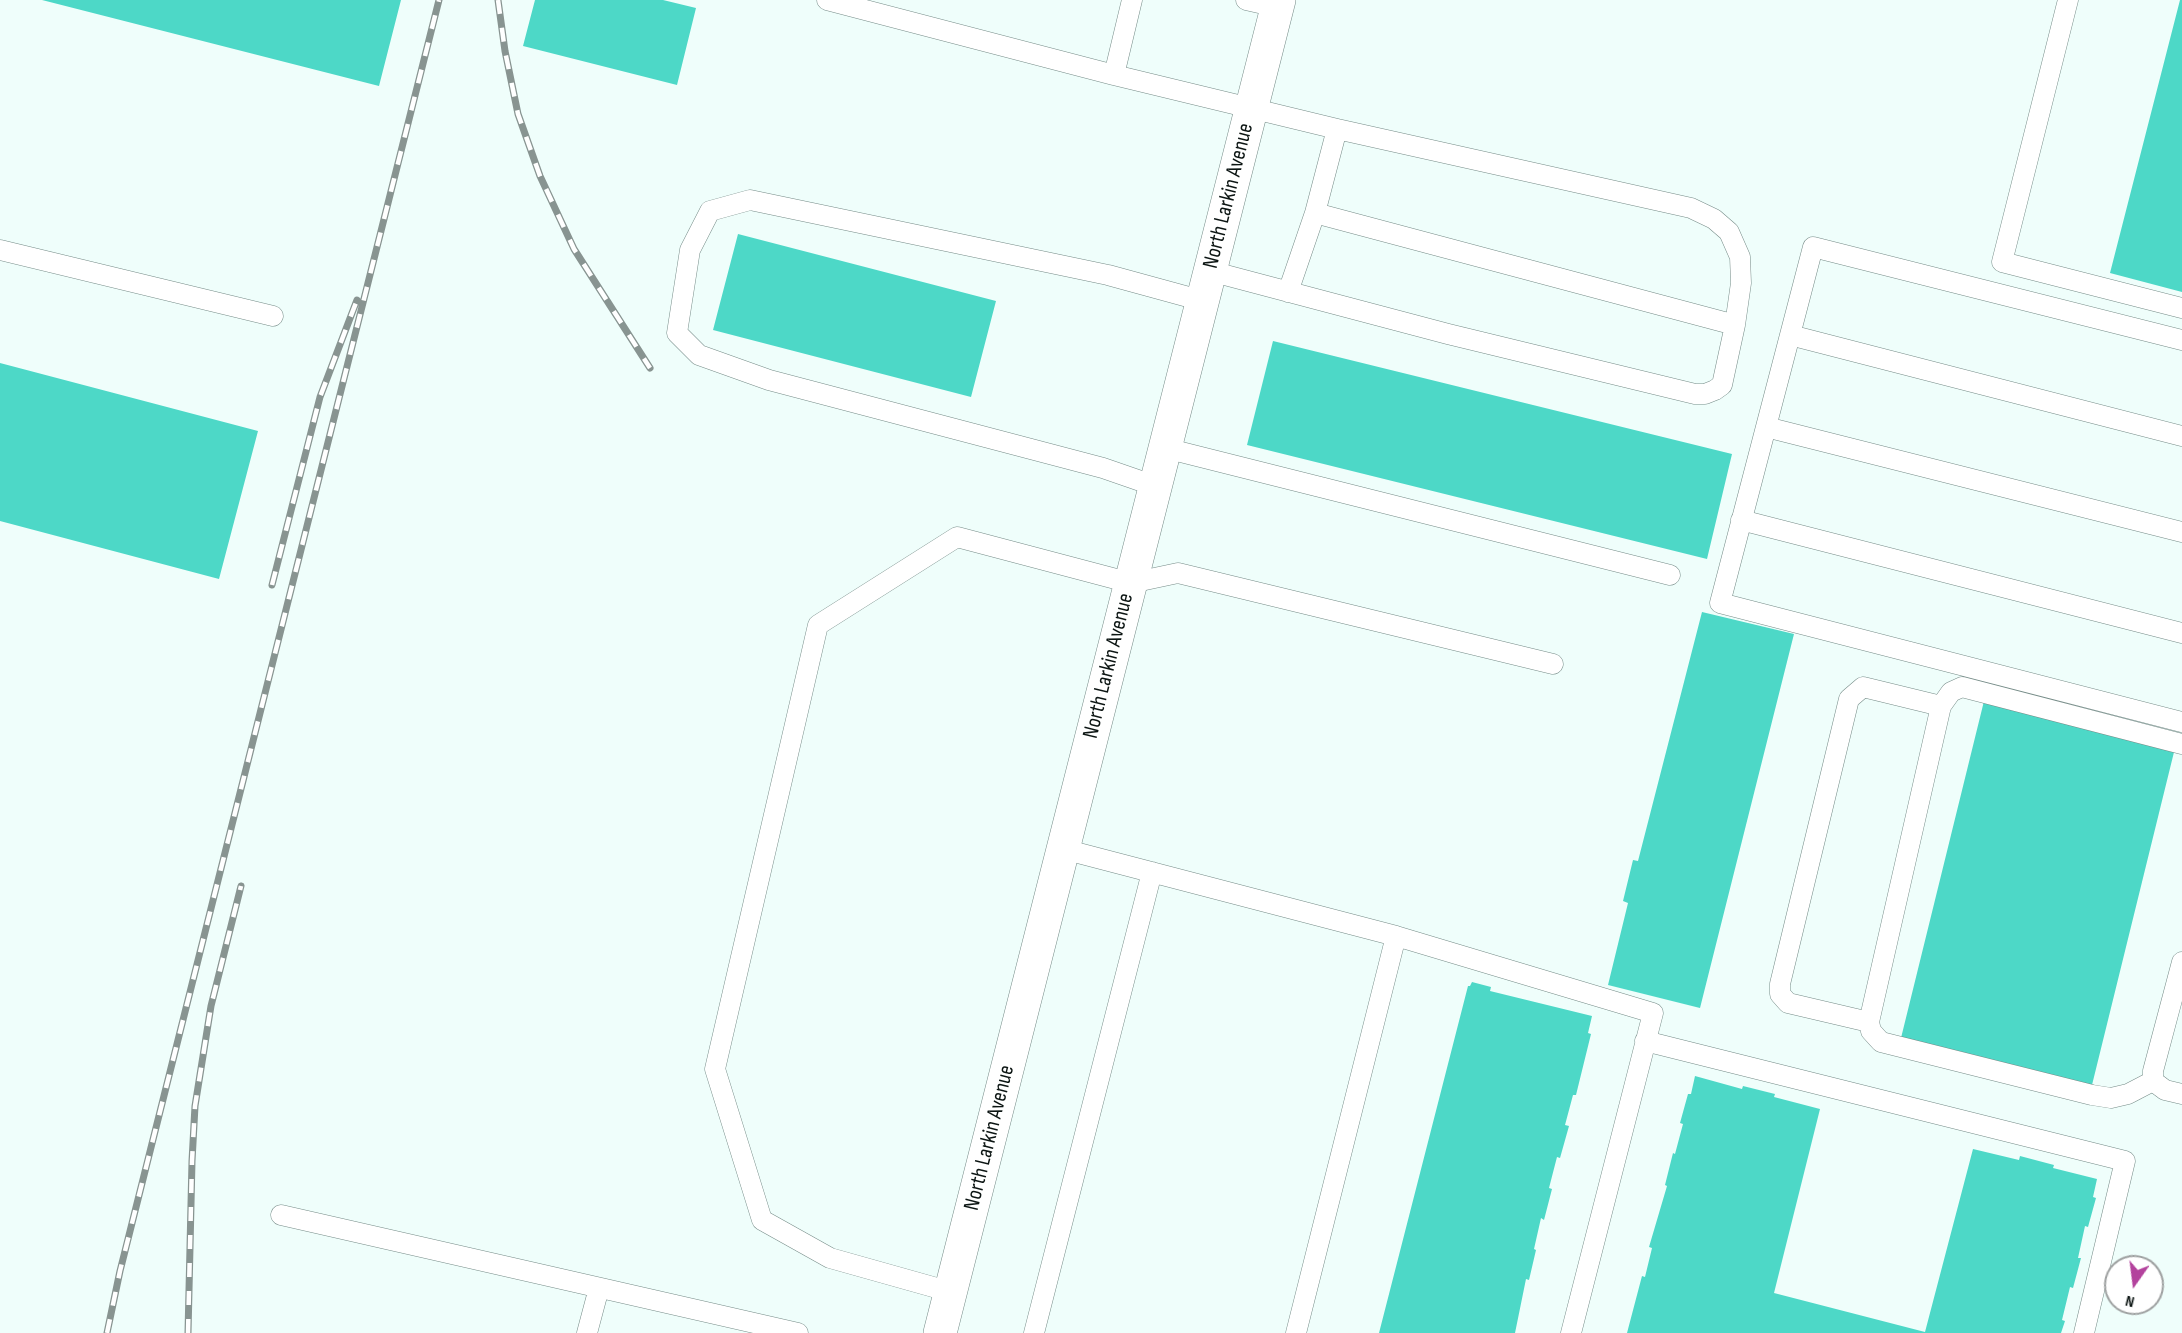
<!DOCTYPE html>
<style>
body{margin:0}
#map{position:relative;width:2182px;height:1333px;overflow:hidden;background:#effefb;font-family:"Sofia Sans Condensed",sans-serif}
canvas{display:block}
.north{position:absolute;left:2104px;top:1255px;width:60px;height:60px;box-sizing:border-box;background:#fff;border:2px solid #9ea1a1;border-radius:50%;rotate:194deg;font-size:16px;font-weight:700;line-height:24px;text-align:center;color:#0c1513}
.north::after{content:'';display:block;margin:auto;width:21px;height:27px;background:#b3429d;clip-path:polygon(50% 0,100% 100%,50% 72%,0 100%)}
</style>
<div id="map">
<canvas width="2182" height="1333"></canvas>
<div class="north">N</div>
</div>
<script>
const ctx = document.querySelector('canvas').getContext('2d');
ctx.lineJoin = 'round';
function paint(path, color) {
  ctx.fillStyle = color;
  ctx.fill(path, 'evenodd');
}
function shape(rows) {
  const path = new Path2D();
  for (const r of rows) {
    path.moveTo(r[0], r[1]);
    for (let i = 2; i < r.length; i += 2) path.lineTo(r[i], r[i + 1]);
  }
  return path;
}
function strokePath(path, color, width, dash) {
  ctx.strokeStyle = color;
  ctx.lineWidth = width;
  ctx.lineCap = dash ? 'butt' : 'round';
  ctx.setLineDash(dash || []);
  ctx.stroke(path);
}
function write(font, color, halo, rows, align = 'center') {
  ctx.font = font + ' "Sofia Sans Condensed",sans-serif';
  ctx.lineWidth = 6;
  ctx.setLineDash([]);
  ctx.textBaseline = 'middle';
  ctx.strokeStyle = halo;
  ctx.fillStyle = color;
  for (const [text, x, y, turn = 0] of rows) {
    ctx.save();
    ctx.translate(x, y);
    ctx.rotate((+turn || 0) * Math.PI / 180);
    ctx.textAlign = isNaN(turn) ? turn : align;
    if (halo) ctx.strokeText(text, 0, 0);
    ctx.fillText(text, 0, 0);
    ctx.restore();
  }
}
paint(shape([
 [42,0,401,0,379,86],
 [535,0,663,0,696,8,677,85,523,46],
 [2180,0,2182,0,2182,292,2110,273],
 [738,234,996,301,971,397,713,330],
 [1273,341,1732,454,1707,559,1247,445],
 [0,363,258,431,219,579,0,521],
 [1702,612,1794,634,1700,1008,1608,985,1628,903,1623,901,1633,860,1638,861],
 [1984,701,2175,748,2092,1085,1901,1038],
 [1472,982,1491,987,1490,991,1592,1016,1588,1033,1591,1034,1576,1095,1573,1095,1565,1125,1569,1126,1560,1158,1557,1157,1549,1188,1552,1189,1544,1220,1541,1218,1534,1249,1536,1250,1529,1280,1526,1279,1515,1333,1379,1333,1468,986,1470,986],
 [1695,1076,1742,1089,1743,1086,1775,1094,1774,1097,1820,1109,1774,1293,1925,1332,1973,1149,2019,1160,2020,1156,2054,1165,2053,1168,2097,1179,2093,1197,2096,1198,2088,1227,2085,1226,2078,1258,2081,1258,2073,1288,2070,1287,2062,1320,2065,1321,2061,1333,1627,1333,1642,1276,1645,1277,1652,1248,1649,1247,1667,1186,1665,1185,1673,1153,1675,1154,1683,1124,1680,1123,1688,1094,1691,1094]
]), '#4dd8c7');
const lane = shape([
 [827,0,1114,75],
 [1132,0,1114,75,1337,129,1691,208,1714,219,1729,232,1740,257,1741,283,1735,325],
 [1246,0,1277,7],
 [2068,0,2002,262,2182,308],
 [0,250,273,316],
 [1210,271,1448,334,1695,394,1705,394,1715,390,1722,385,1735,325,1315,213],
 [1288,292,1315,213,1337,129],
 [1790,335,2182,436],
 [2182,340,1813,247,1720,603,2182,722],
 [1766,427,2182,532],
 [1165,448,1670,575],
 [1155,486,1103,468,769,380,699,355,677,333,690,250,710,211,750,200,1108,275,1203,301],
 [1741,520,2182,633],
 [1063,849,1396,936,1296,1333],
 [1396,936,1653,1013,1571,1333],
 [2182,962,2153,1071,2153,1081,2165,1090,2182,1094],
 [1869,1022,1788,1003,1780,994,1780,984,1849,699,1863,687,1941,706],
 [1645,1041,2125,1161,2084,1333],
 [2153,1081,2128,1094,2111,1098,2092,1095,1881,1042,1871,1031,1869,1022,1941,706,1951,692,1962,687,2182,744],
 [281,1215,798,1333],
 [951,1292,830,1258,762,1220,715,1069,818,625,957,537,1131,583,1178,573,1553,664],
 [587,1333,599,1288],
 [1034,1333,1152,872]
]);
const street = shape([
 [940,1333,1279,0]
]);
strokePath(lane, '#768c88', 21);
strokePath(street, '#768c88', 34);
strokePath(lane, '#fff', 20);
strokePath(street, '#fff', 33);
const rail = shape([
 [498,0,505,51,518,114,540,176,574,249,650,368],
 [272,585,320,397,357,300],
 [107,1333,120,1271,439,0],
 [188,1333,192,1161,195,1106,211,1006,241,886]
]);
strokePath(rail, '#889491', 7);
strokePath(rail, '#fff', 4.5, [14]);
write('22px', '#0c1513', '#fff', [
 ["North Larkin Avenue",1229,196,-76],
 ["North Larkin Avenue",1109,666,-76],
 ["North Larkin Avenue",990,1138,-76]
]);
</script>
